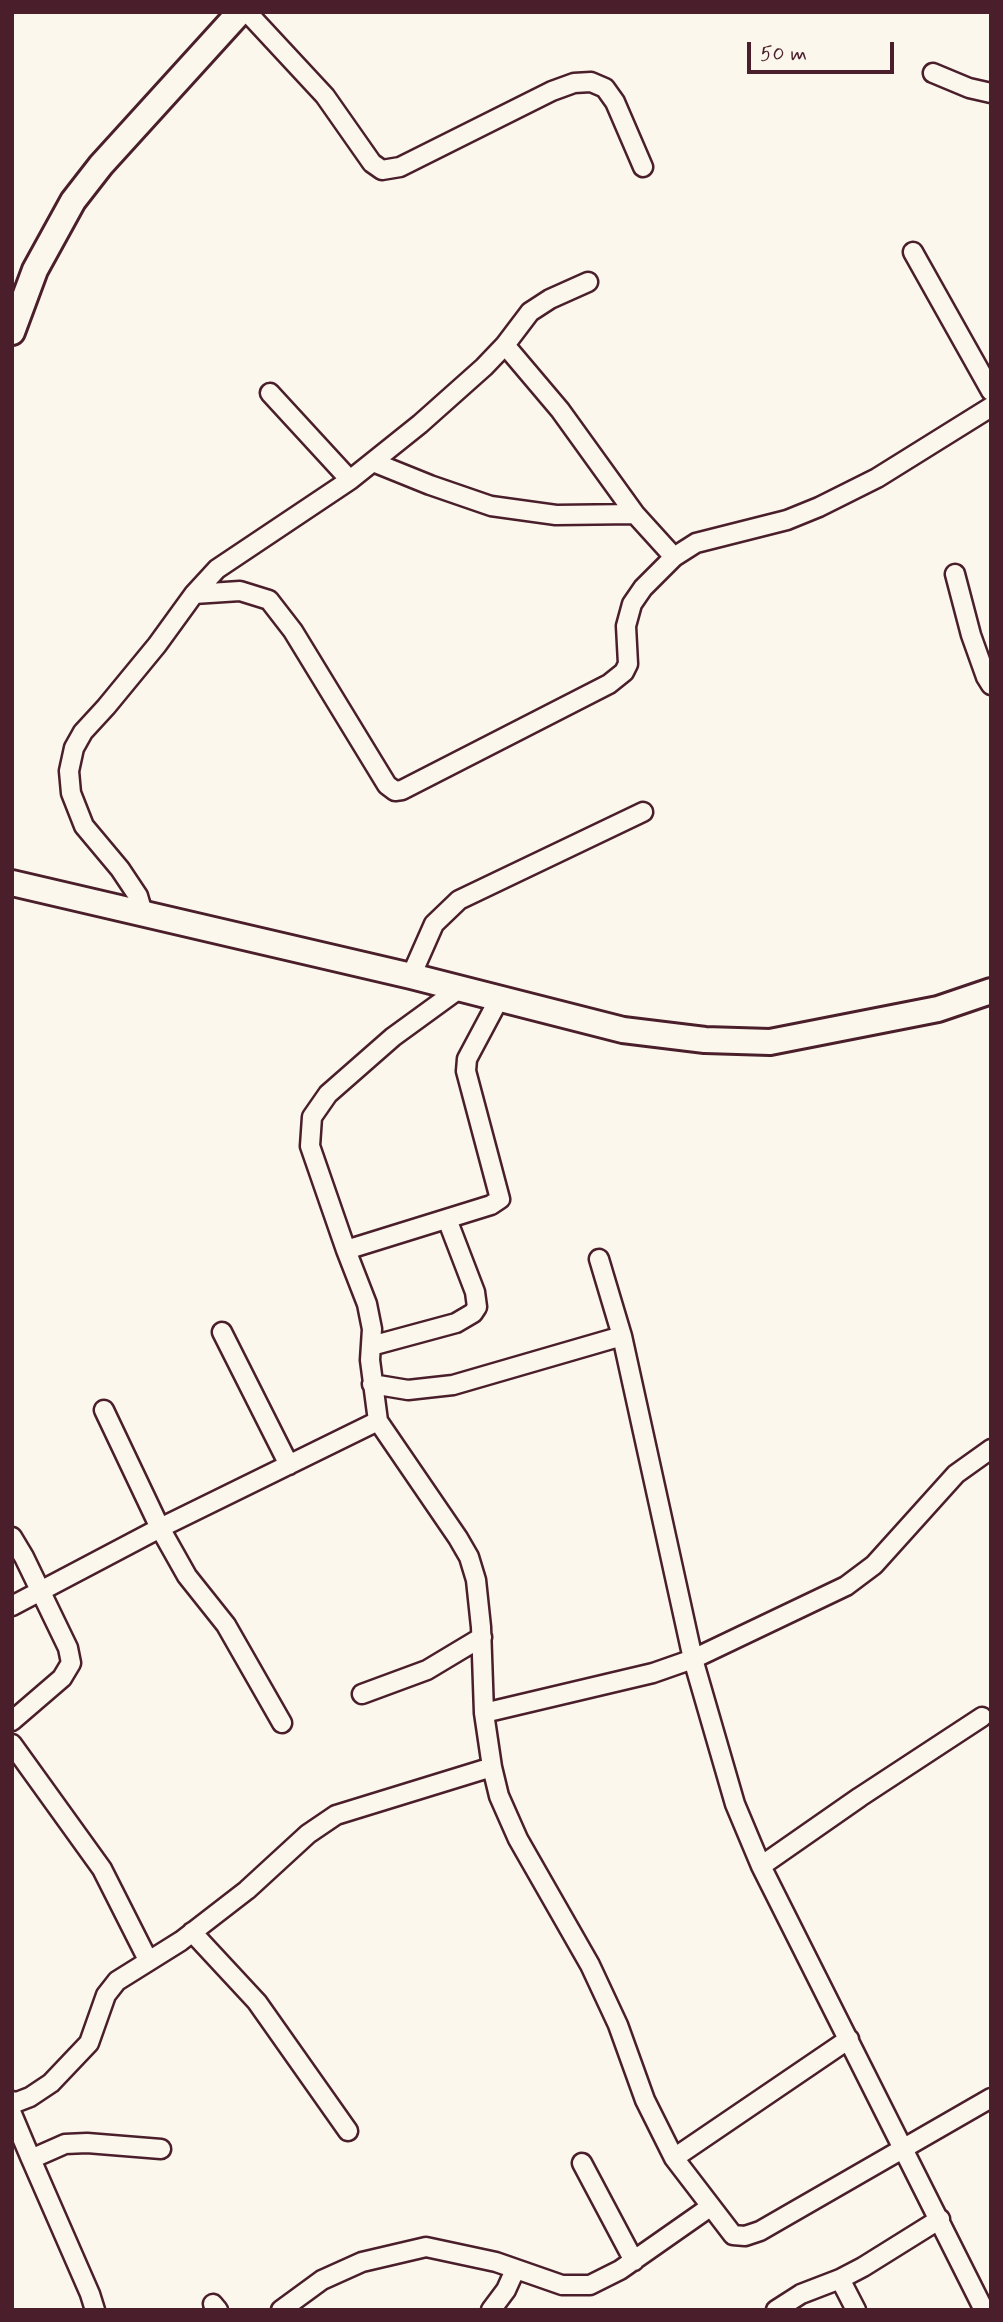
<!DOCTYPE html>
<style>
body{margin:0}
#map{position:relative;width:1003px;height:2322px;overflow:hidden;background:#fbf7ec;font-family:Mynerve,sans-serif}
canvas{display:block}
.frame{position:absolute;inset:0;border:14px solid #4a1f2b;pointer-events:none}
.scale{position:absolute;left:747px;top:42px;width:147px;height:32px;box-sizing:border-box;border:4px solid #4a1f2b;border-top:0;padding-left:9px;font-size:21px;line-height:24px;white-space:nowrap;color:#4a1f2b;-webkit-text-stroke:5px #fbf7ec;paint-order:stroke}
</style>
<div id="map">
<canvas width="1003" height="2322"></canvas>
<div class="frame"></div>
<div class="scale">50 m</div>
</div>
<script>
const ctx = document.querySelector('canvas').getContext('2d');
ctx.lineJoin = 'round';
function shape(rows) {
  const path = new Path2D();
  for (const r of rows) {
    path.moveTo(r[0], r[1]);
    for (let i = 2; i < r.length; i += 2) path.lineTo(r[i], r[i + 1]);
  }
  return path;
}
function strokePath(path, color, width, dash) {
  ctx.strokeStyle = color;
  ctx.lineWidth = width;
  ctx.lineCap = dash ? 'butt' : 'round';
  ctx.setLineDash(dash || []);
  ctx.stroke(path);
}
const street = shape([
 [247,12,325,96,372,163,382,170,400,167,552,91,574,83,591,82,605,88,615,102,643,167],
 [933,73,969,88,991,93],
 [913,252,991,391],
 [505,345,560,410,635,514,674,557],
 [270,393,350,480],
 [373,462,430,485,491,506,556,515,635,514],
 [955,574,971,635,986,677,991,685],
 [194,594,240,591,269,600,293,631,387,785,395,791,402,790,609,684,624,672,628,664,626,626,632,604,643,588,674,557,696,543,787,520,819,507,877,478,991,407],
 [143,913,138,896,120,869,84,826,71,793,69,771,74,748,83,732,106,707,157,645,194,594,217,569,350,480,420,424,484,367,505,345,530,312,550,299,588,282],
 [411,976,434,924,459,900,643,812],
 [459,989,393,1037,328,1094,312,1117,310,1146,346,1250,367,1304,372,1329,370,1360,378,1421,458,1538,469,1557,476,1580,481,1627,484,1713,492,1767,499,1796,518,1839,590,1965,618,2025,645,2100,674,2158,733,2235,745,2236,760,2231,991,2098],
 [346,1250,491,1205,500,1199,466,1071,467,1059,499,999],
 [599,1259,622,1336,693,1659,735,1804,761,1866,984,2310],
 [222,1332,289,1465],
 [371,1346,456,1323,473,1313,477,1307,475,1292,447,1219],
 [372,1384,408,1390,453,1385,622,1336],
 [104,1410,160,1528,187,1576,226,1625,282,1723],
 [12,1537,24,1557,68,1648,71,1663,62,1678,12,1721],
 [12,1606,160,1528,378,1421],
 [362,1694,427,1670,482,1637],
 [484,1713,653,1673,693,1659,846,1586,874,1565,956,1474,991,1449],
 [12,1744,102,1869,148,1960],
 [761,1866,860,1797,982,1717],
 [192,1932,257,2002,348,2131],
 [12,2101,17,2102,30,2097,51,2083,89,2043,106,1995,117,1981,181,1941,247,1890,308,1834,336,1815,492,1767],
 [12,2114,31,2159],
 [674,2158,849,2039],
 [582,2163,634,2261],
 [840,2279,856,2310],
 [213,2304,218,2310],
 [95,2310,90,2294,31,2159,65,2144,87,2143,161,2149],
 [281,2310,322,2280,362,2262,426,2247,496,2262,562,2285,590,2285,620,2270,710,2207],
 [491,2310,506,2290,515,2270],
 [776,2310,801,2294,840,2279,863,2267,940,2219]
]);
const secondary = shape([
 [12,332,35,270,73,201,101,165,240,12],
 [12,883,411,976,623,1030,705,1040,770,1042,938,1009,991,991]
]);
strokePath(street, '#4a1f2b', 23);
strokePath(secondary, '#4a1f2b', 30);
strokePath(street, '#fbf7ec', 18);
strokePath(secondary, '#fbf7ec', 24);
</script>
